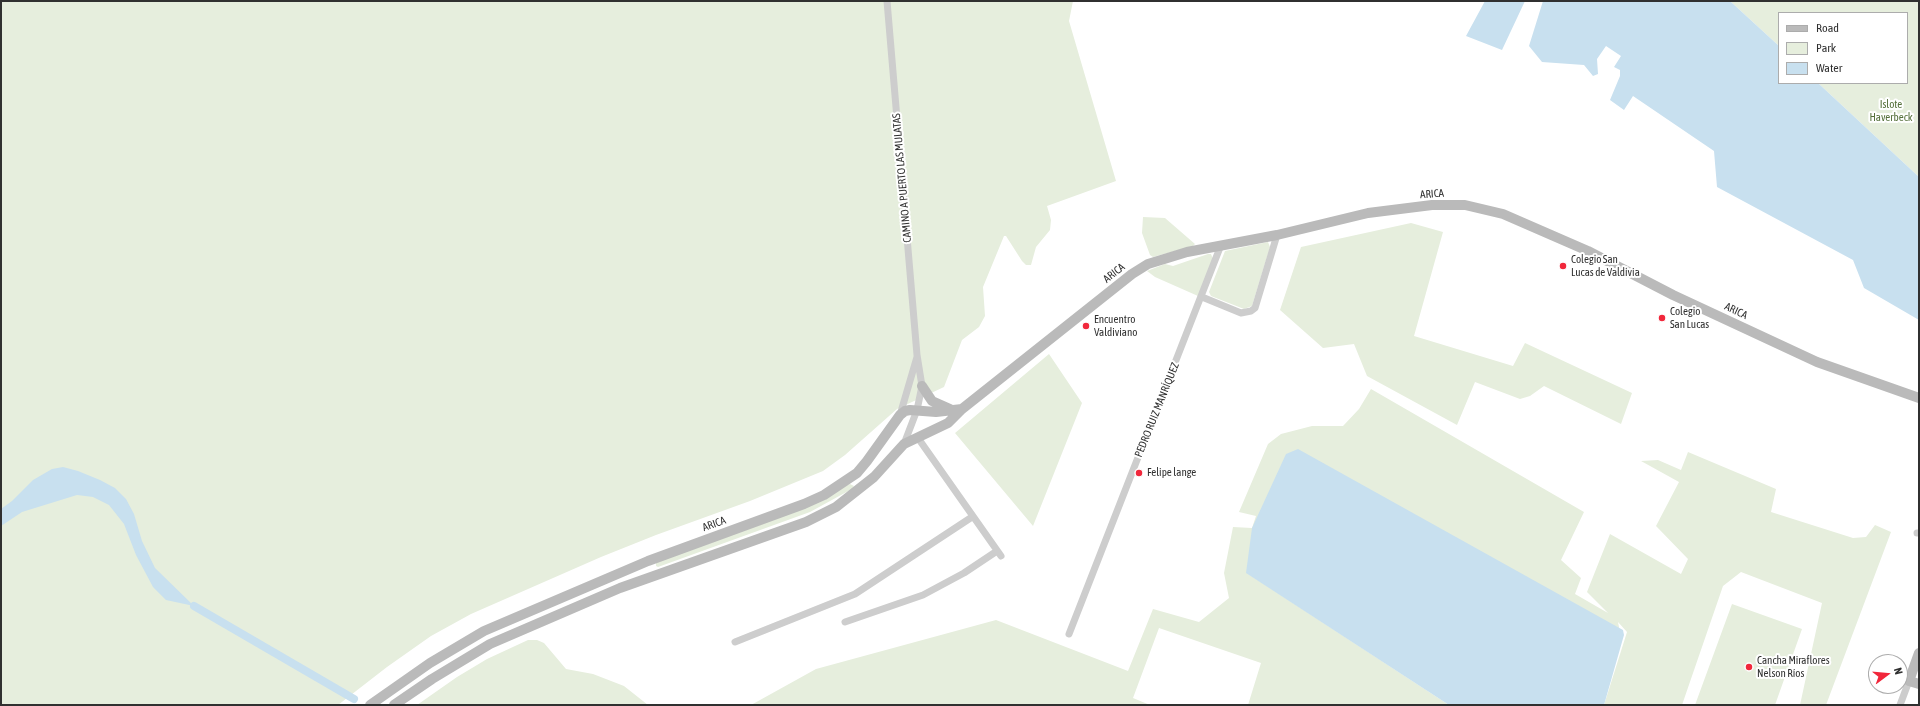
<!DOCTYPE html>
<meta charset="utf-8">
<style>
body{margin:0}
#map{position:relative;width:1920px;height:706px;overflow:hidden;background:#fff;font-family:"Asap Condensed",sans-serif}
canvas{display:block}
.frame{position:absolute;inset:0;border:2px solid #303030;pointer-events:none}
.legend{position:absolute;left:1778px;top:12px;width:130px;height:72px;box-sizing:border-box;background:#fff;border:1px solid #acacac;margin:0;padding:5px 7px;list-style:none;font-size:12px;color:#303030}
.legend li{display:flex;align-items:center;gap:8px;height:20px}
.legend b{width:20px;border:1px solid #acacac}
.north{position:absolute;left:1868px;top:654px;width:40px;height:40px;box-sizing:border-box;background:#fff;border:1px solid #acacac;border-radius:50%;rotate:74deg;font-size:11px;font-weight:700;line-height:16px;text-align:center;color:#303030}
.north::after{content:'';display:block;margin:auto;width:14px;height:18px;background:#f1273b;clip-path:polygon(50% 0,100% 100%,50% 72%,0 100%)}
</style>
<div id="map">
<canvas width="1920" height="706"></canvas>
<div class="frame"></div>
<ul class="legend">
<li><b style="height:5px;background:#bababa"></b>Road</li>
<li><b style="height:11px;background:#e6eedd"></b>Park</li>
<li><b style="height:11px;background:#c8e0ef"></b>Water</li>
</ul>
<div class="north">N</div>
</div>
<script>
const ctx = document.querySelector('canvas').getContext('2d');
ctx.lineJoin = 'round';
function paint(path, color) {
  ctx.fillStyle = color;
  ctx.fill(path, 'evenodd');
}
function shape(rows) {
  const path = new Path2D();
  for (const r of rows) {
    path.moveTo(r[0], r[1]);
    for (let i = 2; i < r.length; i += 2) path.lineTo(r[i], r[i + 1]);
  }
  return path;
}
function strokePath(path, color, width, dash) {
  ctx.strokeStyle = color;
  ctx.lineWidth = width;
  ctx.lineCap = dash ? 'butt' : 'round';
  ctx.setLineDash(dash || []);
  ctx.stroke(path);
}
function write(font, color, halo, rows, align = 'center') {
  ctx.font = font + ' "Asap Condensed",sans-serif';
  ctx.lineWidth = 4;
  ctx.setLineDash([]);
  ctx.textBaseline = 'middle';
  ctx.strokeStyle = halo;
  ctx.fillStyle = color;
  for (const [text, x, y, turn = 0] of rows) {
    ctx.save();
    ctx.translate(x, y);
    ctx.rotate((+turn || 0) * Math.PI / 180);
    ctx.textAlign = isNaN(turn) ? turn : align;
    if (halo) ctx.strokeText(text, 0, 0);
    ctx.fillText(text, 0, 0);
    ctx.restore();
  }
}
paint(shape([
 [1,1,1073,1,1069,21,1116,181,1047,206,1051,220,1050,230,1036,247,1031,265,1026,265,1022,261,1006,236,1004,236,983,287,985,316,979,327,962,340,944,387,897,409,845,455,823,471,750,501,656,535,601,557,471,614,431,636,387,667,338,705,1,705],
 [1730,1,1919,1,1919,177,1818,83,1907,83,1907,13,1779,13,1779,46],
 [1143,217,1165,218,1195,244,1193,246,1153,257,1150,255,1142,233],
 [1411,223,1443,232,1414,336,1513,366,1525,343,1632,393,1621,424,1544,386,1530,396,1520,399,1475,382,1457,425,1367,376,1354,344,1323,348,1280,310,1301,247],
 [1268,242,1270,247,1252,306,1244,309,1211,296,1209,292,1225,251],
 [1208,254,1211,254,1213,259,1198,296,1155,277,1147,271,1165,264,1173,266],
 [1049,354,1082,403,1033,526,955,433],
 [1371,389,1584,512,1561,560,1581,578,1575,594,1608,613,1587,592,1610,534,1681,574,1688,559,1656,526,1679,482,1641,461,1658,460,1681,470,1688,452,1776,489,1771,512,1853,538,1866,537,1875,525,1891,532,1826,705,1800,705,1822,603,1741,572,1723,586,1682,705,1604,705,1627,632,1618,622,1620,632,1476,705,1247,573,1449,705,1248,705,1261,663,1159,628,1133,698,1150,705,751,705,816,669,996,620,1128,671,1153,609,1199,622,1229,598,1224,573,1233,527,1252,528,1256,516,1239,512,1268,444,1281,434,1312,426,1343,426,1359,409],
 [850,484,854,486,852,489,810,512,658,567,656,566,656,561],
 [1732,604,1802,629,1775,705,1695,705],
 [528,640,537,640,544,643,566,669,593,674,624,686,648,705,417,705,457,677,487,659]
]), '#e6eedd');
paint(shape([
 [1485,1,1525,1,1502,50,1466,36],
 [1543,1,1730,1,1779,46,1779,83,1818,83,1919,177,1919,320,1864,288,1853,260,1717,187,1714,151,1633,96,1624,110,1610,100,1620,76,1620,70,1614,67,1621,56,1606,46,1597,59,1598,74,1593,76,1584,65,1542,62,1529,46],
 [1298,449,1623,630,1624,635,1604,705,1449,705,1246,573,1252,528,1286,454],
 [63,467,78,471,100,480,115,488,126,499,134,514,142,541,155,568,194,606,166,600,153,587,136,555,124,524,109,505,93,497,77,495,22,512,1,526,1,509,12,501,33,480,52,469]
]), '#c8e0ef');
strokePath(shape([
 [194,606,354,699]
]), '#c8e0ef', 8);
strokePath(shape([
 [887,1,917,355,922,386,917,410,904,444],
 [1202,297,1241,313,1251,311,1255,308,1277,235],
 [900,415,917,357],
 [918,438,1001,556],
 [1917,533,1919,533],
 [845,622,923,595,964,573,997,551],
 [1069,634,1221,245],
 [735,642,855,594,972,517],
 [1900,705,1909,681]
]), '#cdcdcd', 7);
strokePath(shape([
 [922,386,932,401,950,409],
 [1919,653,1909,681,1919,684],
 [370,705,430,663,484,631,648,561,804,504,824,495,857,473,867,461,900,415,905,411,910,410,936,412,962,409],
 [394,705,432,679,490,644,620,588,806,522,836,507,874,477,904,444,948,423,962,409,1132,274,1148,264,1187,252,1277,235,1368,213,1432,205,1465,205,1503,214,1588,251,1673,295,1817,362,1919,398]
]), '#bababa', 10);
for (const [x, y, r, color] of [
 [1563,266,4,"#f1273b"],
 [1662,318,4,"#f1273b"],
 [1086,326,4,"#f1273b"],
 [1139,473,4,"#f1273b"],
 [1749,667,4,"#f1273b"]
]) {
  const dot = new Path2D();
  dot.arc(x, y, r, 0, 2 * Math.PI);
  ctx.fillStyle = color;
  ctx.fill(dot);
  strokePath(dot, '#fff', 1.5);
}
write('11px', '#546f3a', '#fff', [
 ["Islote",1891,105],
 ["Haverbeck",1891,118]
]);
write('11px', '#303030', '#fff', [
 ["CAMINO A PUERTO LAS MULATAS",902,178,-95],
 ["ARICA",1432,194,-4],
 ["ARICA",1114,273,-38],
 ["ARICA",1736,311,25],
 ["PEDRO RUIZ MANRÍQUEZ",1157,410,-68],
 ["ARICA",714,524,-20]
]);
write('11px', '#303030', '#fff', [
 ["Colegio San",1571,260],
 ["Lucas de Valdivia",1571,273],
 ["Colegio",1670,312],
 ["San Lucas",1670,325],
 ["Encuentro",1094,320],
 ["Valdiviano",1094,333],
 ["Felipe lange",1147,473],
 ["Cancha Miraflores",1757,661],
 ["Nelson Ríos",1757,674]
], 'left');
</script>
